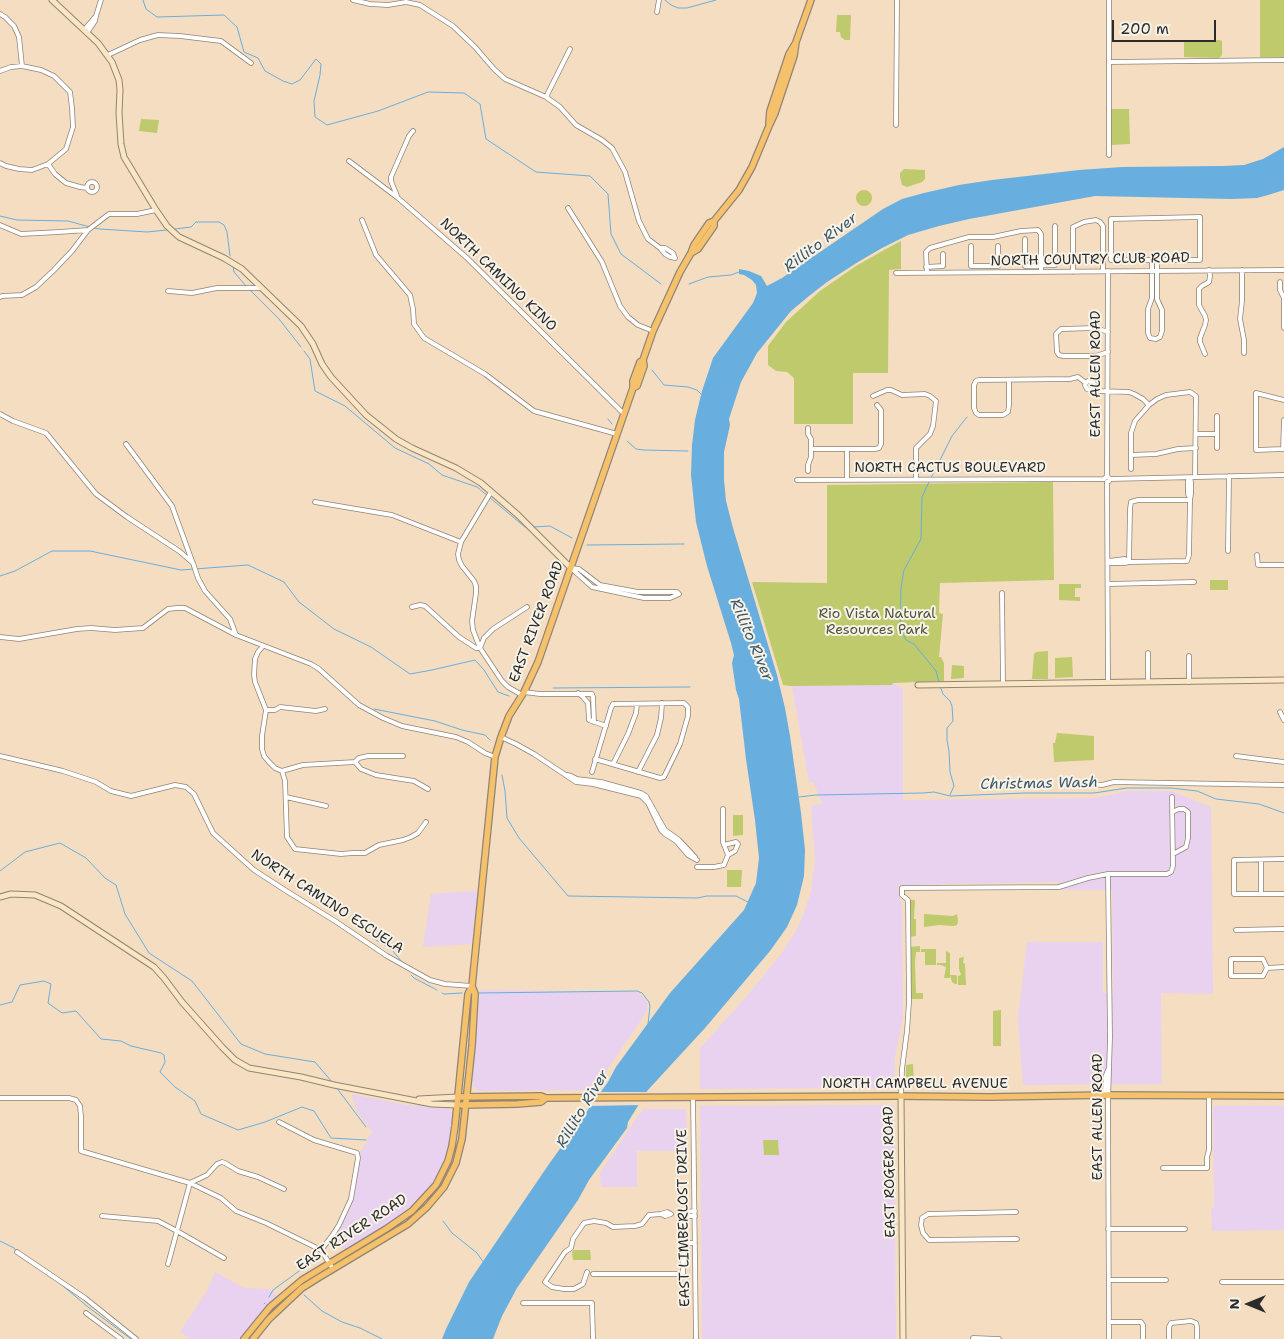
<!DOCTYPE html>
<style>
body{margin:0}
#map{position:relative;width:1284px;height:1339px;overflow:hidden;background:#f4ddc1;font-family:"Shantell Sans",sans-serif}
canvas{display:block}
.north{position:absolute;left:1224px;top:1279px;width:50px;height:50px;-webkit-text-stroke:4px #f7f3e8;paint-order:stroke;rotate:270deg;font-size:14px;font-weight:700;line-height:20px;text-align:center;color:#2b2b2b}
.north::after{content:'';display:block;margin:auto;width:18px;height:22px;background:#2b2b2b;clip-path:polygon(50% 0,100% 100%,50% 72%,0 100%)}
.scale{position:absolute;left:1112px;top:20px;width:104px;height:22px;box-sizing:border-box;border:2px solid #2b2b2b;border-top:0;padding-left:6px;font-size:15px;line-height:18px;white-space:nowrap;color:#2b2b2b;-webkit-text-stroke:4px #f7f3e8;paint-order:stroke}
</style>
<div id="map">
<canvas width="1284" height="1339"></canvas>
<div class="north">N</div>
<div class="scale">200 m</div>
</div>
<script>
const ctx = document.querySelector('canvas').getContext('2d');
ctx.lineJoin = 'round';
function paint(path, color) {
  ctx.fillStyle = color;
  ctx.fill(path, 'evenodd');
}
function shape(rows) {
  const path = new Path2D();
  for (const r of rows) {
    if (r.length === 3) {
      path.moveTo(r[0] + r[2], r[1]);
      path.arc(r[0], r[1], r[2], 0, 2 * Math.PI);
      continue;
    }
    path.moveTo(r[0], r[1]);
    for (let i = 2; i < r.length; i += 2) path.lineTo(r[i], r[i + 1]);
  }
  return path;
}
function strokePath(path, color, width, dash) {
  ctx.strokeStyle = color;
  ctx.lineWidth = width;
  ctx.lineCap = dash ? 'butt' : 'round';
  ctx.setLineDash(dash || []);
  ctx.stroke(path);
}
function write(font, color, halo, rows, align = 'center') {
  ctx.font = font + ' "Shantell Sans",sans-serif';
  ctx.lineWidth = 4;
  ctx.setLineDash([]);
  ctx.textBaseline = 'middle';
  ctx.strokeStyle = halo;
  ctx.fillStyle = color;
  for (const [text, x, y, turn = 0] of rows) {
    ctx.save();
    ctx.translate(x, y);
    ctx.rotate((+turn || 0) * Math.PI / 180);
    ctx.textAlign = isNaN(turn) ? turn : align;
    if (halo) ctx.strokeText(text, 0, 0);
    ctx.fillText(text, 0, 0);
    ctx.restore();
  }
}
paint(shape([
 [893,683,903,689,903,800,1094,798,1129,791,1171,791,1211,807,1213,994,1161,993,1162,1084,1023,1085,1018,1018,1027,942,1103,942,1103,993,1113,993,1112,890,1059,890,1058,882,898,885,899,896,902,904,903,1018,895,1056,894,1088,700,1089,700,1048,748,995,784,950,797,929,804,913,811,891,815,860,811,806,822,803,813,782,809,782,792,686,892,685],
 [478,891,471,944,423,947,431,894],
 [480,990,637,992,647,1001,647,1011,597,1085,590,1090,478,1091,472,1084],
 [352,1094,407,1105,447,1107,450,1109,453,1115,451,1134,446,1155,439,1173,426,1193,403,1214,344,1250,336,1236,350,1209,354,1196,360,1152,368,1140,369,1136,373,1133,356,1110],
 [894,1105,896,1339,702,1339,700,1106],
 [1213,1106,1284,1106,1284,1230,1212,1231,1211,1208,1214,1207],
 [645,1109,686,1109,687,1151,637,1151,637,1187,601,1187,600,1173,639,1114],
 [215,1272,244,1288,270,1289,277,1296,262,1311,240,1339,190,1339,180,1332,207,1291]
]), '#e8d2ef');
paint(shape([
 [1260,0,1284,0,1284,57,1260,57],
 [837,15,851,15,850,40,845,40,841,37,840,32,836,32],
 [1220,40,1222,41,1222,55,1219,58,1184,57,1184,41],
 [1111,109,1129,109,1130,144,1111,145],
 [141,119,159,120,157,133,139,131],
 [904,169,925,170,925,179,922,182,907,187,902,185,900,177,900,173],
 [864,198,8],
 [901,241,901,269,889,270,888,373,853,373,853,424,794,424,794,378,787,372,776,371,768,365,768,346,786,322,820,291,856,266,886,249],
 [1053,482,1054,580,940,583,939,613,943,614,939,657,941,657,944,663,944,681,893,683,892,685,791,686,783,685,752,582,827,583,827,485],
 [1210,580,1228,580,1228,590,1210,590],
 [1059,584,1081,584,1081,588,1075,588,1075,597,1080,597,1080,601,1059,600],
 [1048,651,1048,679,1032,679,1034,654,1036,652],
 [1072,657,1073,677,1055,678,1055,658],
 [952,665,964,666,964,678,951,679],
 [1057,733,1094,736,1094,760,1054,762,1053,743,1055,743],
 [733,815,743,815,743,835,733,836],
 [727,870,742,870,741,887,727,887],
 [910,900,915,900,914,919,916,919,916,936,909,937],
 [924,914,953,916,957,914,958,922,957,925,954,926,939,925,924,927],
 [920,946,920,952,916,952,915,962,916,993,923,993,923,999,910,999,910,947],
 [921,949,936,949,936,965,925,965,925,952,921,952],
 [946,951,950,953,950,975,956,975,957,976,957,984,955,984,952,982,950,975,950,978,944,978,946,967,941,965,937,965,937,963,946,963],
 [964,957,963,963,965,964,966,985,958,985,958,976,961,975,959,969,959,958],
 [1001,1010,1001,1046,993,1046,993,1011],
 [913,1064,914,1086,906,1086,906,1065],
 [763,1140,778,1140,779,1155,764,1155],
 [574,1250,590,1250,591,1259,590,1260,573,1260,572,1252]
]), '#beca6c');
paint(shape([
 [1284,147,1284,190,1268,195,1257,198,1231,199,1095,196,969,219,939,226,908,235,882,248,858,262,827,282,809,296,791,311,757,353,741,382,729,419,730,425,724,452,724,480,726,501,733,528,777,675,785,708,790,736,801,813,805,850,804,876,797,905,787,927,770,951,705,1028,647,1091,628,1122,627,1128,589,1180,578,1200,517,1288,502,1316,493,1339,442,1339,446,1329,469,1282,549,1164,608,1082,616,1067,670,993,744,910,756,883,759,858,755,820,746,759,739,699,736,690,732,663,734,655,731,643,707,566,696,522,691,475,692,445,695,420,702,391,713,358,753,303,757,293,756,285,752,280,744,275,739,274,739,269,749,271,761,276,767,286,782,278,883,209,902,199,924,193,959,185,992,180,1079,170,1122,167,1223,166,1244,165,1263,159]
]), '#68aede');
paint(shape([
 [599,1092,650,1092,641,1105,589,1106]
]), '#f4ddc1');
strokePath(shape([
 [143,0,146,9,157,17,224,15,237,27,244,52,258,58,265,71,283,81,292,84,300,80,316,59,321,64,320,75,314,101,315,117,327,125,378,111,428,92,464,93,480,104,486,139,536,172,590,176,608,194,611,234,621,254,661,284],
 [665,0,671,5,678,8,687,8,716,0],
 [0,216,17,220,68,221,90,227],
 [94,228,100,229,147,232,167,230],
 [175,229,191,227,196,222,219,222,224,225,227,232,230,256],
 [233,266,234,272,246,286],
 [689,284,708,277,731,275,739,272],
 [249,289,279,319,301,347],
 [304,351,310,359,315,391,345,406,395,448,429,464,442,475,477,487,525,527,527,527],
 [652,370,664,385,688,387,697,390,701,394],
 [608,419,612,424],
 [627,441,636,449,644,450,688,451],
 [931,478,952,436,967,417],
 [929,482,922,497,921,539,904,570,901,588,900,625,902,632,906,640,914,644,936,671,939,682],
 [533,527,550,526,572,538],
 [587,545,684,544],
 [0,576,15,571,52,551,90,551,181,570,248,565,284,582,299,602,334,629,371,647,410,674,432,670,475,660,484,670,498,692,509,696],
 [940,686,943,694,950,701,952,706,953,721,947,728,947,740,949,751,950,772,954,786,950,795],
 [553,688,690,687],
 [374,709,435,721,462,730,485,735,490,740],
 [502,775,505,791,507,818,519,838,568,896,697,898,707,896,736,896,748,902],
 [799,797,816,795,923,793,934,792,950,796,1025,793,1094,793,1127,788,1171,788,1197,791,1216,799,1259,804,1284,813],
 [0,871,25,852,60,843,86,858,105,878,116,885,125,914,149,953,192,981,241,1044,265,1054,315,1062,332,1082],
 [364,932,369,935],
 [373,938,392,950,402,962],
 [411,975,414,978,437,990],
 [442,993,444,994,462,993],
 [479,993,637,991,642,993,649,1002,650,1006,648,1024],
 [0,1005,12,1002,20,985,44,981,51,984,48,1003,62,1013,76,1011,101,1039,121,1041,131,1046,161,1053,164,1055,165,1062,160,1072,175,1087,195,1101,201,1114,238,1130,265,1122,302,1107,314,1111,331,1138,366,1140],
 [336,1087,366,1127],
 [443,1221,452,1233,477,1253,484,1263],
 [0,1241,14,1248,16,1251],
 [62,1285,88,1307,131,1339],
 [304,1295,322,1311,342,1322,360,1328,382,1339],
 [269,1297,273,1290,310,1263,313,1260,315,1254],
 [264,1304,265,1303]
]), '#68aede', 1);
const street = shape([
 [353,0,370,4,388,5,406,2,420,5,453,26,475,47,494,69,505,79,546,97,560,107,576,125,602,140,612,148,625,172,639,221,648,239,660,248,665,254,670,257,675,258,673,253,665,248,660,248],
 [1109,0,1109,155],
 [657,12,659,0],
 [0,14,5,17,14,26,19,37,22,66],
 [84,30,96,16],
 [87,33,95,21,96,16,101,0],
 [108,55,140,40,158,35,180,36,221,41,251,63],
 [1109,62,1284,60],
 [0,71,11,67,22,66,41,70,54,76,70,92,72,108,73,127,66,149,48,164,32,170,19,169,6,166,0,163],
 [546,97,570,49],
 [896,125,897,0],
 [349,161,398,198,467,258,624,414],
 [48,164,55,174,66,183,80,187,87,188],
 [92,187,5],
 [397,196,391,181,391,177,409,136,413,131],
 [568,208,602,262,620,306,628,317,638,325,653,331],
 [1200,217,1200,260,1111,260,1111,219,1200,217],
 [362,220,376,255,410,295,413,309,414,324,424,338,485,374,534,411,617,434],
 [0,225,21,234,59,232,88,230,109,214,137,214,156,210],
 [1025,239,1025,266,1055,265,1055,226],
 [971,246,971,266,998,266,998,246],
 [1152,261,1152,298,1148,309,1148,333,1150,338,1156,339,1160,337,1162,331,1162,310,1157,299,1157,261],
 [926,267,943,266,943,254],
 [1242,270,1242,301,1240,319,1244,340,1244,353],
 [1073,272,1073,227,1084,222,1096,220,1100,222,1103,226,1103,271],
 [896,273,1284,270],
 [927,273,926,252,930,248,969,237,993,237,1021,231,1038,230,1041,234,1041,272],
 [1280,282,1280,290,1284,298,1284,328],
 [168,291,192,293,217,288,261,288],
 [0,297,2,296,22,295,36,287,54,270,72,251,88,230],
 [1108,352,1096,356,1063,356,1059,355,1057,352,1056,334,1061,329,1096,328,1108,332],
 [1205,354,1200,342,1200,338,1205,325,1206,320,1205,316,1199,305,1199,289,1202,286,1209,282,1210,276,1209,270],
 [1009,380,1009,405,1008,412,1003,415,979,415,976,413,974,408,974,385,976,381,979,380,1070,379,1078,377,1086,383,1088,381,1092,381,1095,385,1094,387,1090,390,1087,389,1085,385,1086,383],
 [1094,387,1100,391,1129,392,1134,394,1143,399,1149,405],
 [873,396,887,390,891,390,902,395,925,394,930,396,936,401,933,426,930,434,916,448,916,479],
 [1284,400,1256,393,1256,450,1283,449,1284,420],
 [0,414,13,421,46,433,96,494,127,517,179,551,193,563,198,578,205,591,230,619,236,635],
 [1217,416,1217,448],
 [808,428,808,434,811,439,811,457,808,465,808,471],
 [1196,434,1217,434],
 [126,444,172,506,192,561],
 [811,449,875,449,879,448,881,444,881,410,877,405],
 [847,449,847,480],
 [1131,455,1156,454,1178,449,1196,448],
 [1131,469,1131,433,1135,421,1149,405,1157,399,1166,395,1190,392,1196,396,1195,477],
 [1107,476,1108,271],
 [797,480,1104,479,1107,476,1110,479],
 [1109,481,1110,479,1284,475],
 [1107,482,1108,682],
 [491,492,461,542,458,554,459,560,462,566,474,581,476,586,476,593,472,621,473,630,480,648,502,681,508,687,522,695],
 [1190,500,1138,500,1131,502,1130,509,1129,562,1187,561,1189,555,1190,500,1191,494,1191,482,1190,477,1188,481,1188,494,1190,498],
 [315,502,392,515,461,542],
 [1228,551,1229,476],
 [1257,555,1258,565,1284,565],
 [1125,559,1129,562,1125,563,1111,563,1108,561,1125,559],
 [571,568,592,587,644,598,670,598,679,594],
 [571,568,579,569,600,585,638,592,677,592,679,594],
 [1108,584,1194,582],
 [1002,593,1003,684],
 [412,607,420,605,425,606,459,637,476,648,480,648],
 [0,637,19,639,77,629,91,628,115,630,143,628,168,609,177,608,185,608,236,635,311,664,319,669,359,705,383,718,402,726,456,737,468,742,485,753,495,757],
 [263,646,258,652,255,659,254,675,255,682,266,710,262,736,262,749,264,756,269,762,275,768,282,771,285,781,287,837,295,849,341,854,353,853,365,853,379,845,403,840,411,837,418,833,426,822],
 [480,648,484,638,493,629,527,607],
 [1148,653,1148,682],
 [1189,656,1189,682],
 [524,692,540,694,592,694,593,697,594,722],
 [578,693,583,697,588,703,589,720,606,726],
 [266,710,275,710,280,707,316,711,325,709],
 [1280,712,1284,720],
 [501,737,516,744,534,754,576,782,593,784,641,796,648,803,661,830,665,834,676,841,688,855,697,860],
 [0,756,63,771,96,782,111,791,131,796,175,785,186,787,194,794,213,833,254,870,288,892,335,921,387,956,430,980,445,984,472,986],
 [1236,756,1284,762],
 [355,762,361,769,376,775,414,781,428,789],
 [355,762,359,758,368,756,403,756],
 [613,764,628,734,636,713,637,704],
 [282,771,303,765,355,762],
 [592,772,611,708,613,704,684,703,688,707,688,716,680,744,664,777,660,778,595,759],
 [638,772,657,735,661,718,662,703],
 [567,775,571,776,577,779,601,782,641,793,646,796,665,830,679,840,695,857],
 [1069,785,1082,783,1102,785,1114,782,1284,785],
 [286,797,326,806],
 [723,809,723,842,728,855],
 [1172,812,1179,809,1184,809,1188,812,1188,838,1186,847,1173,854],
 [724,845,736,842,738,844,735,851,728,855],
 [1284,859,1234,860,1234,894,1284,894],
 [1261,860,1261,894],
 [697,867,714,867,724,865,728,855],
 [1108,874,1167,874,1171,872,1173,866,1172,797],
 [1236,930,1284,929],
 [1231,959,1263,959,1267,968,1263,976,1231,976,1231,959],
 [1267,968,1284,967],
 [1101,1095,1105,1091,1106,1075,1108,1070],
 [901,1096,902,1069,907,1031,909,1002,908,900,902,895,902,888,1059,887,1088,878,1108,874,1110,1037,1108,1103,1109,1339],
 [693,1097,696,1339],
 [0,1098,69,1098,76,1100,80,1106,81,1116,81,1151,190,1183,221,1198,236,1211,266,1223,321,1250,333,1269],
 [279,1122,314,1140,357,1153,358,1158,351,1199,339,1225,332,1236,321,1250],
 [1163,1168,1207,1168,1207,1157,1209,1150,1209,1096],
 [695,1211,684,1212,681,1214,685,1216,695,1216],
 [1016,1212,928,1214,922,1218,921,1225,923,1233,929,1240,1017,1239],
 [102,1216,158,1221,177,1231,224,1258],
 [1108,1229,1185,1229],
 [17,1252,85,1298,136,1339],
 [168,1264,190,1183,207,1175,217,1164,222,1162,225,1163,238,1171,258,1177,284,1189],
 [587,1272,583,1284,574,1289,564,1289,552,1287,545,1282,565,1252,571,1248,573,1239,584,1223,594,1221,606,1223,613,1227,635,1226,642,1224,649,1215,661,1214,665,1216,671,1214,667,1212,661,1214],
 [593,1274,683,1274,683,1243,695,1243],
 [1109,1280,1166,1280],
 [1222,1282,1284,1282],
 [523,1303,592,1303,593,1339],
 [86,1313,121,1339],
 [1109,1322,1141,1322,1143,1325,1143,1339],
 [973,1338,999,1339],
 [1169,1339,1169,1327,1171,1323,1191,1321,1196,1323,1197,1327,1197,1339]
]);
const secondary = shape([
 [52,0,98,43,112,62,119,80,120,90,119,113,121,144,124,157,156,210,167,226,179,237,224,258,242,269,301,326,313,344,322,364,331,377,366,415,396,439,412,448,456,468,481,483,518,515,571,568],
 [918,685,1284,680],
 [0,897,11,894,35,895,61,906,154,967,164,978,182,1002,222,1047,235,1060,249,1068,301,1077,334,1085,432,1104,457,1105],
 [901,1096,903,1339],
 [419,1099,458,1097]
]);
const primary = shape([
 [769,123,770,111,789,54,795,44],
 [691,253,698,249,714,226,714,221,739,190,752,167,769,126,775,113,794,56,796,42,811,0],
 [643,360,653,331,680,272,691,253,694,245,709,223,714,221],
 [458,1097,541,1096,546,1098,896,1096,990,1097,1108,1095,1284,1096],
 [462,1105,517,1104,541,1102,546,1098],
 [244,1339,270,1307,302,1280,386,1229,412,1211,436,1185,448,1161,452,1146,455,1126,468,994,472,986,495,757,501,737,509,716,524,692,538,662,633,388,633,381,640,362,643,360,644,366,637,386,633,388],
 [253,1339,269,1319,302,1288,318,1278,408,1224,427,1207,444,1187,456,1163,462,1139,472,1046,475,994,472,986]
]);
strokePath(street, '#908476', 5.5);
strokePath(secondary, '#908476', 7);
strokePath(primary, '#908476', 8);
strokePath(street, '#fff', 4);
strokePath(secondary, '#fbe6c4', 5);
strokePath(primary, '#f6c16b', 5.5);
write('14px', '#2b2b2b', '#f7f3e8', [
 ["NORTH COUNTRY CLUB ROAD",1090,260,-1],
 ["NORTH CAMINO KINO",498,275,44],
 ["EAST ALLEN ROAD",1096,374,-90],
 ["NORTH CACTUS BOULEVARD",950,468],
 ["EAST RIVER ROAD",537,622,-69],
 ["NORTH CAMINO ESCUELA",327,902,33],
 ["NORTH CAMPBELL AVENUE",915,1084],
 ["EAST ALLEN ROAD",1098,1117,-90],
 ["EAST ROGER ROAD",890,1172,-91],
 ["EAST LIMBERLOST DRIVE",684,1218,-91],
 ["EAST RIVER ROAD",352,1233,-33]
]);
write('14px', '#50533b', '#f7f3e8', [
 ["Rio Vista Natural",877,614],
 ["Resources Park",877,630]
]);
write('italic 15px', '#40596a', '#f7f3e8', [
 ["Rillito River",821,243,-37],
 ["Rillito River",751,640,67],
 ["Christmas Wash",1039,784,-1],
 ["Rillito River",583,1109,-59]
]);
</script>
